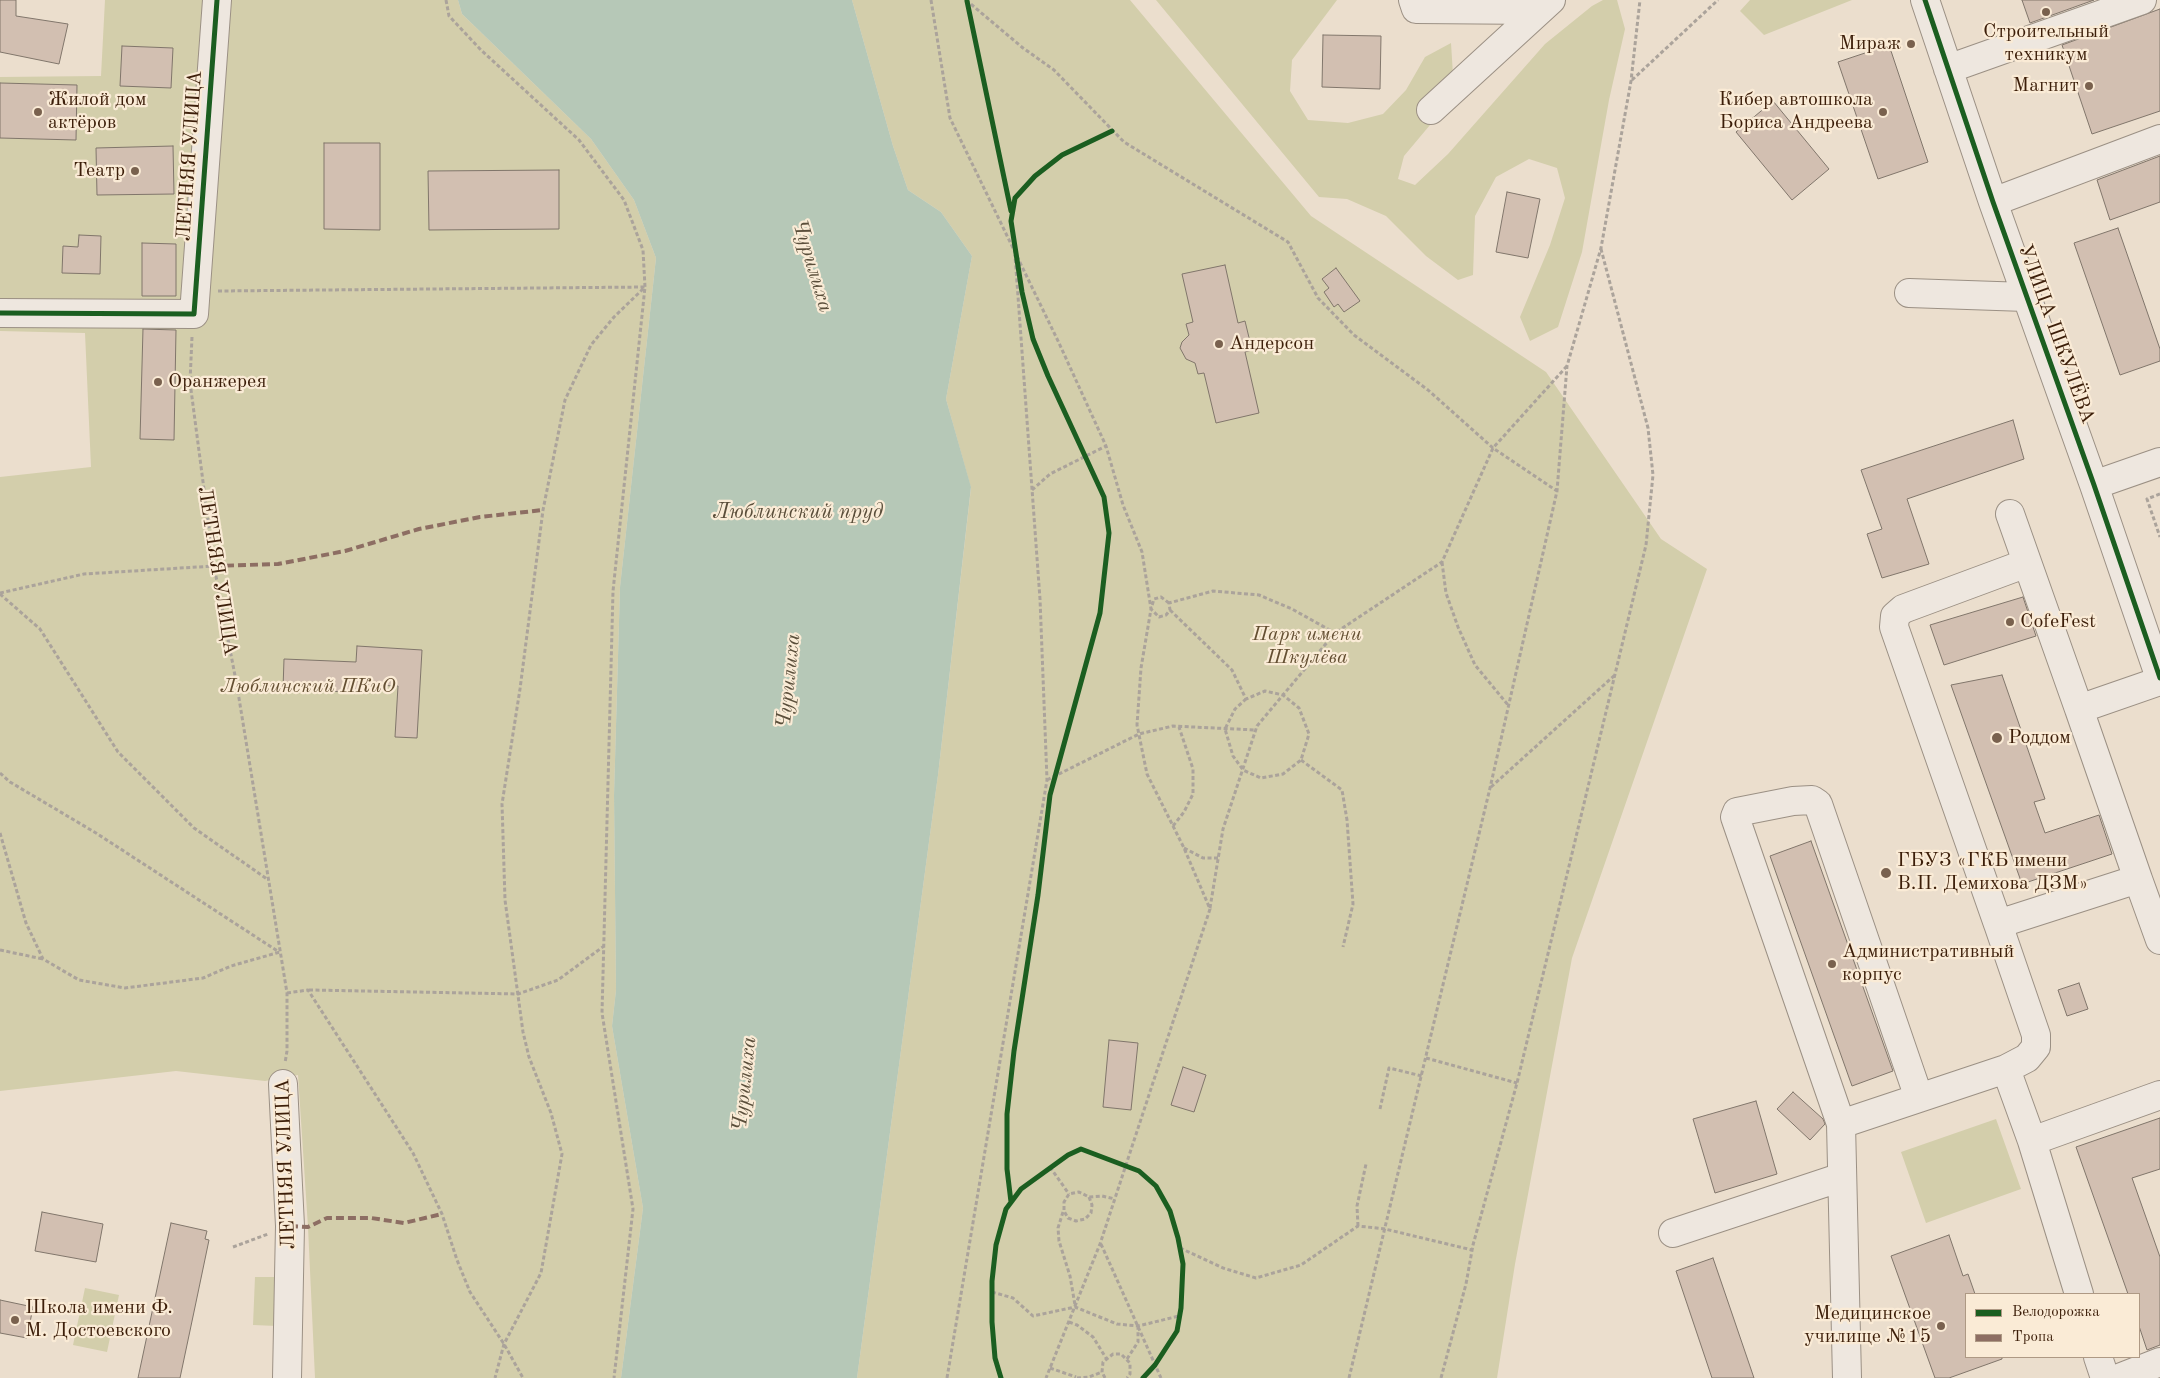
<!DOCTYPE html>
<meta charset="utf-8">
<style>
body{margin:0}
#map{position:relative;width:2160px;height:1378px;overflow:hidden;background:#ebdecd;font-family:"Old Standard TT",serif}
canvas{display:block}
.legend{position:absolute;left:1965px;top:1293px;width:175px;height:65px;box-sizing:border-box;background:#faebd6;border:1px solid #ae9984;margin:0;padding:6px 9px;list-style:none;font-size:15px;color:#3c1e09}
.legend li{display:flex;align-items:center;gap:10px;height:25px}
.legend b{width:25px;border:1px solid #ae9984}
</style>
<div id="map">
<canvas width="2160" height="1378"></canvas>
<ul class="legend">
<li><b style="height:6px;background:#1b5e20"></b>Велодорожка</li>
<li><b style="height:6px;background:#8d6e63"></b>Тропа</li>
</ul>
</div>
<script>
const ctx = document.querySelector('canvas').getContext('2d');
ctx.lineJoin = 'round';
function paint(path, color) {
  ctx.fillStyle = color;
  ctx.fill(path, 'evenodd');
}
function shape(rows) {
  const path = new Path2D();
  for (const r of rows) {
    path.moveTo(r[0], r[1]);
    for (let i = 2; i < r.length; i += 2) path.lineTo(r[i], r[i + 1]);
  }
  return path;
}
function strokePath(path, color, width, dash) {
  ctx.strokeStyle = color;
  ctx.lineWidth = width;
  ctx.lineCap = dash ? 'butt' : 'round';
  ctx.setLineDash(dash || []);
  ctx.stroke(path);
}
function write(font, color, halo, rows, align = 'center') {
  ctx.font = font + ' "Old Standard TT",serif';
  ctx.lineWidth = 4.5;
  ctx.setLineDash([]);
  ctx.textBaseline = 'middle';
  ctx.strokeStyle = halo;
  ctx.fillStyle = color;
  for (const [text, x, y, turn = 0] of rows) {
    ctx.save();
    ctx.translate(x, y);
    ctx.rotate((+turn || 0) * Math.PI / 180);
    ctx.textAlign = isNaN(turn) ? turn : align;
    if (halo) ctx.strokeText(text, 0, 0);
    ctx.fillText(text, 0, 0);
    ctx.restore();
  }
}
paint(shape([
 [105,0,458,0,462,14,591,139,634,200,656,258,620,587,614,795,616,990,612,1026,643,1208,621,1378,315,1378,308,1227,298,1075,265,1081,176,1071,0,1091,0,477,91,467,85,333,0,331,0,77,101,76],
 [852,0,1130,0,1311,216,1546,372,1661,539,1707,569,1572,958,1515,1264,1497,1378,857,1378,938,775,971,488,946,399,972,256,941,212,908,190,893,146],
 [1156,0,1337,0,1292,60,1290,91,1308,120,1348,123,1383,114,1406,90,1425,57,1451,43,1453,75,1430,125,1404,156,1398,179,1415,185,1448,154,1545,44,1592,6,1603,0,1617,0,1625,29,1609,100,1582,252,1558,327,1530,341,1520,317,1550,245,1565,198,1557,168,1529,159,1496,177,1475,216,1473,275,1458,280,1426,256,1386,216,1347,199,1319,197],
 [1750,0,1852,0,1764,35,1740,11],
 [1996,1119,2021,1189,1926,1223,1901,1152],
 [255,1277,278,1277,277,1326,253,1325],
 [85,1288,119,1295,107,1352,73,1345]
]), '#d3ceab');
paint(shape([
 [458,0,852,0,893,146,908,190,941,212,972,256,946,399,971,487,938,775,857,1378,621,1378,643,1208,612,1026,616,990,614,795,620,587,656,258,634,200,591,139,462,14]
]), '#b6c8b7');
const building = shape([
 [0,0,16,0,16,16,68,24,59,64,0,52,0,0],
 [2022,0,2094,0,2030,23,2022,0],
 [2160,9,2160,111,2092,134,2062,45,2160,9],
 [1323,35,1381,36,1380,89,1322,87,1323,35],
 [1889,45,1928,162,1878,179,1838,62,1889,45],
 [122,46,173,48,171,88,120,86,122,46],
 [0,83,77,85,76,140,0,138,0,83],
 [1773,101,1829,169,1792,200,1736,132,1773,101],
 [324,143,380,143,380,230,324,229,324,143],
 [173,146,174,194,97,195,96,148,173,146],
 [2160,156,2160,202,2110,220,2097,180,2160,156],
 [559,170,559,229,429,230,428,171,559,170],
 [1507,192,1540,199,1528,258,1496,252,1507,192],
 [2118,228,2160,349,2160,361,2120,375,2074,243,2118,228],
 [79,235,101,236,100,274,62,273,63,246,78,247,79,235],
 [142,243,176,244,176,296,142,296,142,243],
 [1225,265,1238,323,1245,321,1252,350,1245,352,1259,413,1216,423,1204,373,1198,374,1195,363,1186,359,1180,348,1182,342,1189,335,1186,324,1193,322,1182,274,1225,265],
 [1336,268,1360,301,1344,312,1338,304,1334,307,1324,292,1329,288,1322,279,1336,268],
 [143,329,176,330,174,440,140,439,143,329],
 [2013,420,2024,459,1907,499,1929,564,1882,578,1867,534,1882,529,1861,470,2013,420],
 [2023,597,2036,636,1944,665,1930,625,2023,597],
 [357,646,422,650,417,738,395,737,398,686,368,685,368,693,283,689,284,659,356,662,357,646],
 [2002,675,2045,799,2034,802,2045,833,2099,815,2112,854,2022,884,1951,685,2002,675],
 [1811,841,1893,1071,1852,1086,1770,856,1811,841],
 [2079,983,2088,1009,2067,1016,2058,990,2079,983],
 [1109,1040,1138,1043,1131,1110,1103,1107,1109,1040],
 [1183,1067,1206,1075,1194,1112,1171,1105,1183,1067],
 [1793,1092,1823,1119,1825,1124,1810,1140,1777,1109,1793,1092],
 [1756,1101,1777,1174,1715,1193,1693,1119,1756,1101],
 [2160,1118,2160,1169,2132,1178,2160,1257,2160,1345,2147,1350,2139,1326,2139,1294,2128,1294,2076,1147,2160,1118],
 [42,1212,103,1224,96,1262,35,1251,42,1212],
 [171,1223,207,1231,205,1239,209,1240,195,1307,180,1378,138,1378,171,1223],
 [1949,1235,1963,1276,1968,1274,1975,1294,1966,1294,1966,1357,2002,1357,2002,1359,1949,1378,1935,1378,1891,1256,1949,1235],
 [1713,1258,1754,1378,1712,1378,1676,1271,1713,1258],
 [0,1300,33,1307,27,1338,0,1333,0,1300]
]);
paint(building, '#d2bfb1');
strokePath(building, '#81766b', 1);
const minor = shape([
 [1413,0,1416,9,1540,10],
 [1925,0,1993,202,2094,485,2160,678],
 [1948,69,2142,0],
 [1431,110,1551,0],
 [1993,202,2160,139],
 [1909,293,2026,297],
 [0,313,194,314,217,0],
 [2094,485,2160,462],
 [2010,514,2079,709],
 [2138,879,2160,940],
 [1998,924,1894,627,1895,616,1903,609,2027,563],
 [283,1084,290,1226,287,1378],
 [1841,1124,2006,1069],
 [2032,1141,2160,1095],
 [1673,1233,1842,1177],
 [2079,1294,2032,1141,2006,1069,2027,1058,2036,1047,2036,1035,1998,924,2138,879,2079,709,2160,681],
 [2098,1357,2105,1378],
 [1847,1378,1841,1124,1735,817,1737,812,1793,801,1812,800,1818,804,1919,1098],
 [2119,1378,2160,1362]
]);
strokePath(minor, '#9b9084', 30);
strokePath(shape([
 [446,0,449,16,481,50,579,140,624,200,643,250,645,287,614,317,591,345,565,400,543,510,520,689,502,804,505,900,523,1032,529,1057,551,1113,562,1154,541,1273,504,1344,495,1378],
 [931,0,950,118,1059,343,1106,446,1123,505,1142,552,1151,609,1141,668,1137,725,1147,774,1184,848,1210,909,1100,1244,1046,1378],
 [966,0,1023,48,1054,70,1124,142,1288,242,1318,298,1354,335,1428,390,1493,448,1557,491],
 [1632,80,1718,0],
 [218,291,645,287,613,591,602,1013,633,1209,614,1378],
 [192,337,190,382,214,566,237,686,287,993,287,1051,285,1063],
 [1032,490,1050,474,1106,446],
 [2160,494,2147,499,2160,537],
 [1442,562,1446,593,1458,627,1475,665,1508,705],
 [0,593,84,574,214,566],
 [0,594,40,629,118,752,194,828,267,879],
 [1169,603,1161,597,1154,599,1151,609,1159,617,1166,615,1170,610,1169,603,1213,591,1259,595,1292,609,1335,633],
 [1170,610,1232,670,1246,699,1265,691,1283,695,1299,708,1309,734,1301,760,1283,774,1261,778,1243,770,1233,756,1225,729,1235,709,1246,699],
 [1301,760,1342,790,1347,820,1353,904,1343,947],
 [0,773,10,782,96,833,279,952],
 [1047,780,1139,734,1173,726,1256,730],
 [1491,787,1616,674],
 [1173,826,1184,812,1193,794,1193,769,1179,727],
 [0,833,26,923,43,959,79,980,125,988,203,978,231,966,280,952],
 [1184,848,1203,858,1218,858],
 [1210,908,1223,829,1257,726,1335,633,1442,562,1493,448,1567,366],
 [0,950,43,959],
 [309,990,518,994,558,980,604,946],
 [287,993,308,990,413,1153,442,1214,457,1260,470,1292,504,1344,523,1378],
 [1426,1058,1517,1083],
 [1380,1109,1389,1068,1422,1076],
 [1050,1167,1069,1194],
 [1089,1197,1092,1205,1091,1213,1085,1219,1076,1221,1068,1218,1064,1211,1064,1202,1069,1194,1079,1192,1089,1197,1102,1196,1115,1199],
 [1063,1212,1058,1228,1059,1241,1070,1276,1075,1305],
 [1358,1226,1357,1206,1366,1164],
 [1101,1244,1161,1378],
 [233,1247,268,1234],
 [1180,1248,1223,1268,1256,1278,1301,1265,1358,1226,1385,1229,1472,1250],
 [992,1292,1013,1298,1033,1316,1075,1307,1117,1324,1138,1326,1179,1316],
 [1069,1322,1077,1325,1093,1337,1106,1358],
 [1127,1359,1138,1342,1138,1327],
 [1050,1368,1076,1377],
 [947,1378,1047,780,1040,599,1015,255],
 [1077,1378,1089,1377,1102,1372],
 [1105,1378,1102,1372,1103,1362,1113,1354,1121,1354,1130,1363,1130,1374,1127,1378],
 [1349,1378,1490,788,1557,491,1567,366,1601,248,1631,81,1640,0],
 [1441,1378,1466,1284,1473,1245,1517,1083,1646,545,1653,475,1648,428,1601,249]
]), '#aba39b', 3, [4, 2.5]);
strokePath(minor, '#eee7df', 28);
strokePath(shape([
 [214,566,278,564,345,551,419,529,480,517,543,510],
 [290,1226,308,1227,327,1218,371,1218,404,1223,442,1214]
]), '#8d6e63', 4, [8, 4]);
strokePath(shape([
 [1925,0,1993,202,2094,485,2160,678],
 [967,1,1011,211],
 [0,313,194,314,217,0],
 [1011,1202,1007,1169,1007,1114,1014,1051,1038,895,1050,795,1100,613,1109,533,1104,497,1048,376,1033,339,1022,292,1011,221,1015,198,1035,176,1062,155,1112,131],
 [1001,1378,995,1358,992,1322,992,1281,996,1245,1006,1209,1021,1189,1068,1155,1081,1149,1139,1171,1156,1186,1170,1211,1178,1238,1183,1264,1181,1308,1177,1331,1155,1365,1143,1378]
]), '#1b5e20', 5);
for (const [x, y, r, color] of [
 [2046,12,5,"#79614e"],
 [1911,44,5,"#79614e"],
 [2089,86,5,"#79614e"],
 [38,112,5,"#79614e"],
 [1883,112,5,"#79614e"],
 [135,171,5,"#79614e"],
 [1219,344,5,"#79614e"],
 [158,382,5,"#79614e"],
 [2010,622,5,"#79614e"],
 [1997,738,6,"#79614e"],
 [1886,873,6,"#79614e"],
 [1832,964,5,"#79614e"],
 [15,1320,5,"#79614e"],
 [1941,1326,5,"#79614e"]
]) {
  const dot = new Path2D();
  dot.arc(x, y, r, 0, 2 * Math.PI);
  ctx.fillStyle = color;
  ctx.fill(dot);
  strokePath(dot, '#faebd6', 2);
}
write('20px', '#3c1e09', '#faebd6', [
 ["Строительный",2046,32,"center"],
 ["техникум",2046,55,"center"],
 ["Мираж",1901,44,"right"],
 ["Магнит",2079,86,"right"],
 ["Жилой дом",48,100],
 ["актёров",48,123],
 ["Кибер автошкола",1873,100,"right"],
 ["Бориса Андреева",1873,123,"right"],
 ["Театр",125,171,"right"],
 ["Андерсон",1229,344],
 ["Оранжерея",168,382],
 ["CofeFest",2020,622],
 ["Роддом",2008,738],
 ["ГБУЗ «ГКБ имени",1897,861],
 ["В.П. Демихова ДЗМ»",1897,884],
 ["Административный",1842,952],
 ["корпус",1842,975],
 ["Школа имени Ф.",25,1308],
 ["М. Достоевского",25,1331],
 ["Медицинское",1931,1314,"right"],
 ["училище №15",1931,1337,"right"]
], 'left');
write('20px', '#3c1e09', '#faebd6', [
 ["ЛЕТНЯЯ УЛИЦА",190,156,-86],
 ["УЛИЦА ШКУЛЁВА",2056,334,70],
 ["ЛЕТНЯЯ УЛИЦА",217,571,81],
 ["ЛЕТНЯЯ УЛИЦА",286,1164,-92]
]);
write('italic 20px', '#644f32', '#faebd6', [
 ["Парк имени",1307,635],
 ["Шкулёва",1307,658],
 ["Люблинский ПКиО",308,687]
]);
write('italic 21px', '#5a4e3a', '#faebd6', [
 ["Чурилиха",812,266,73],
 ["Люблинский пруд",798,512],
 ["Чурилиха",789,681,-84],
 ["Чурилиха",745,1084,-84]
]);
</script>
